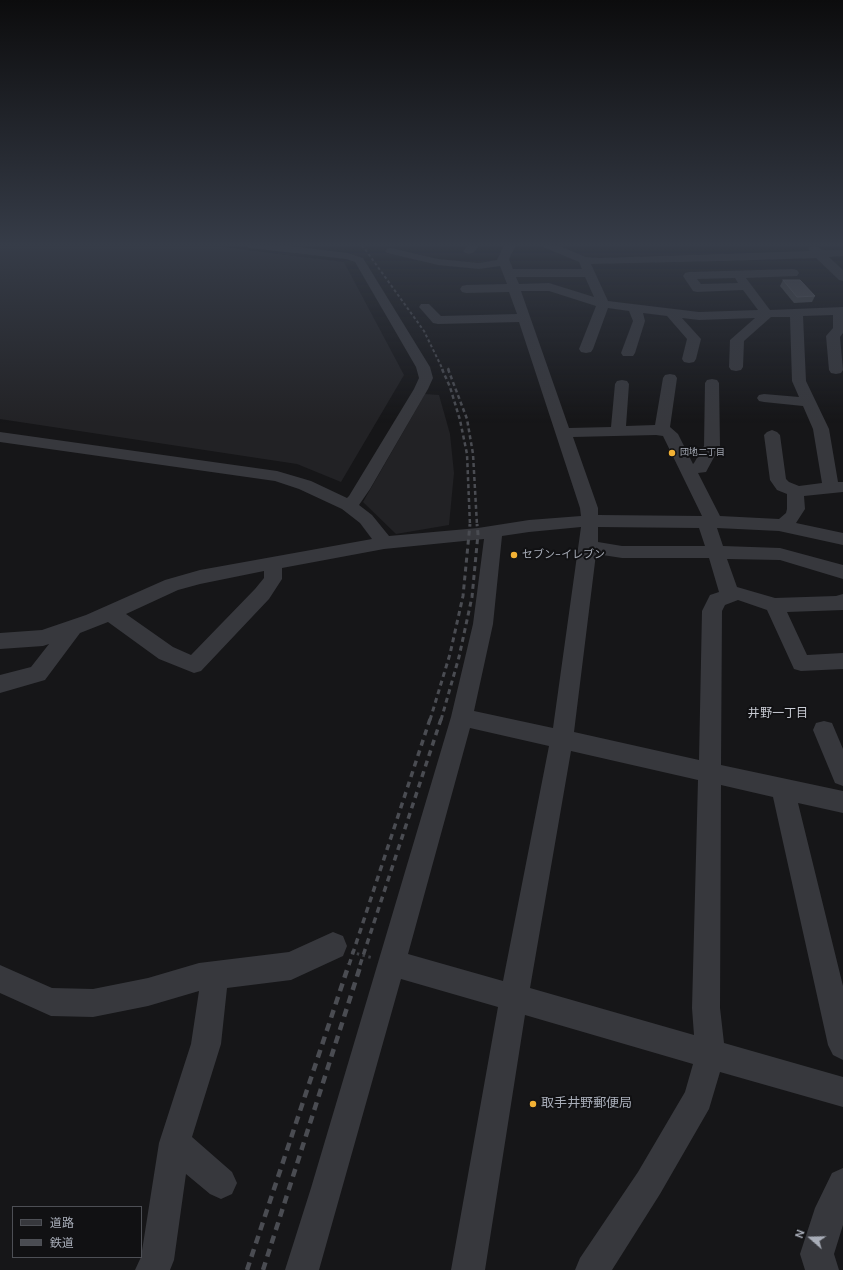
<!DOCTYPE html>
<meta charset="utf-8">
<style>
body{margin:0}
#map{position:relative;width:843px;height:1270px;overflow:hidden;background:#161618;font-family:"DM Sans","Noto Sans JP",sans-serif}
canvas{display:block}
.legend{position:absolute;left:12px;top:1206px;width:130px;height:52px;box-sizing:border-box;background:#111113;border:1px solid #4d4f55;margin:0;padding:5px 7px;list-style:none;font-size:12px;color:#a8adb8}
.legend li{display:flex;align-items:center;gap:8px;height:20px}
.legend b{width:20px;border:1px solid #4d4f55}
.north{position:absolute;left:791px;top:1218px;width:40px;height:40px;-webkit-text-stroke:3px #111113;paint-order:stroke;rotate:290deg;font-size:11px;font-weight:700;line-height:16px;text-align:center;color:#a8adb8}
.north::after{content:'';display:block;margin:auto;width:14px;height:18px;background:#a8adb8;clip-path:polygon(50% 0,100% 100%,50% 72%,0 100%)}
</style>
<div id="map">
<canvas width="843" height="1270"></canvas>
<ul class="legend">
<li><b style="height:5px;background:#37383d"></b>道路</li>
<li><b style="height:5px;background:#4a4c52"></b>鉄道</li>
</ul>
<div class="north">N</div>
</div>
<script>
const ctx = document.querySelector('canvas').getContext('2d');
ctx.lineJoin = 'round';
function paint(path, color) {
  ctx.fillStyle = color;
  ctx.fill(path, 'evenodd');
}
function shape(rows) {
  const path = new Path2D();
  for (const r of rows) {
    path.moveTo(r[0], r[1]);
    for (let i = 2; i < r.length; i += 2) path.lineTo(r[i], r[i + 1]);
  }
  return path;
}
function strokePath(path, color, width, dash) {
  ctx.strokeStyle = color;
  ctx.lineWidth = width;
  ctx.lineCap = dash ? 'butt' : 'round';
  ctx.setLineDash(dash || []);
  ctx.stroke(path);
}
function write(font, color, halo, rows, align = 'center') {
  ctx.font = font + ' "DM Sans","Noto Sans JP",sans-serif';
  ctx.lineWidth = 4;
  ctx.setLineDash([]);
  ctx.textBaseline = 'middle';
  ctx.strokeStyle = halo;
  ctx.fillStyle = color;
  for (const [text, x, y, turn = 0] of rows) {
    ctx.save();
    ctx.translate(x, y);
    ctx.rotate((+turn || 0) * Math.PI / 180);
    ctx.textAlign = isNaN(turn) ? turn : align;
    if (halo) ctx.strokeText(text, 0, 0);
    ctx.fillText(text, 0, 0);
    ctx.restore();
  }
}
paint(shape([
 [0,245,206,245,344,262,404,375,341,482,297,464,0,419],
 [425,394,439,395,450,434,454,473,449,525,396,534,363,502]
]), '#222225');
strokePath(shape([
 [351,952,373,958]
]), '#3d3f44', 3, [2.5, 3.5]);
paint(shape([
 [245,245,281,245,348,253,363,258,430,367,433,378,428,389,370,489,359,505,372,515,389,536,478,528,529,520,581,516,580,508,519,322,438,324,433,323,419,307,421,304,429,304,441,316,517,314,509,292,466,293,462,292,460,289,462,286,466,285,507,284,500,266,479,269,438,265,387,253,385,251,387,249,391,248,438,259,479,263,497,260,504,245,516,245,509,259,513,269,582,269,579,262,543,247,542,245,557,245,586,257,599,258,810,251,808,249,810,247,814,246,818,247,822,250,843,250,843,256,829,257,843,270,843,281,839,280,816,258,725,261,591,264,608,301,699,312,758,310,743,290,697,292,693,291,683,276,685,273,689,272,793,269,797,270,799,273,797,276,746,278,770,310,843,307,843,333,840,337,843,370,841,373,836,374,831,373,829,370,826,336,833,328,833,315,803,316,806,381,829,429,838,482,843,482,843,492,804,496,805,509,796,523,843,533,843,545,779,531,717,528,723,546,780,548,843,565,843,579,780,560,727,559,737,587,775,598,836,596,843,594,843,610,787,612,807,655,843,653,843,669,801,671,794,669,767,610,738,600,725,605,722,611,721,765,843,791,843,813,798,803,843,986,843,1060,833,1055,828,1045,773,797,721,785,720,1008,724,1043,843,1077,843,1107,720,1072,709,1109,660,1194,612,1270,575,1270,580,1258,638,1172,685,1092,693,1064,525,1015,485,1270,451,1270,498,1007,401,979,319,1270,285,1270,311,1188,451,717,473,624,484,539,384,549,282,568,282,579,269,599,201,671,194,673,159,659,108,622,80,633,45,680,0,693,0,675,31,667,49,644,43,646,0,649,0,633,42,630,86,615,165,580,200,570,372,539,360,523,342,509,299,489,275,481,0,442,0,432,277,471,311,481,347,498,349,496,414,389,419,378,416,367,355,262,346,259,250,248,245,245],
 [516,277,585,277,594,297,549,283,519,284,516,277],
 [735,278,738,283,701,284,697,279,735,278],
 [521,291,549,291,596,306,579,349,581,352,586,353,591,352,593,349,608,308,629,311,633,321,621,353,623,356,633,356,635,353,645,321,643,313,667,316,687,339,682,359,684,362,689,363,694,362,696,359,701,339,682,318,699,320,755,318,730,340,729,367,731,370,736,371,741,370,743,367,744,341,771,317,790,317,792,381,799,397,764,394,759,395,757,398,759,401,764,402,803,406,813,429,822,483,799,486,789,482,786,479,780,435,777,432,772,430,767,432,764,435,770,480,777,490,787,494,787,509,786,513,779,519,720,516,698,473,706,472,720,446,719,383,717,380,712,379,707,380,705,383,704,446,694,463,693,464,678,434,670,427,677,378,675,375,670,374,665,375,663,378,655,425,626,426,629,384,627,381,622,380,617,381,615,384,611,427,569,428,521,291],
 [656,435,663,436,702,516,598,515,598,508,573,437,656,435],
 [581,527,553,728,474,711,493,624,502,536,529,532,581,527],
 [598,527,699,528,705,546,622,546,598,542,598,527],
 [596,554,622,558,709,558,719,592,710,595,702,611,699,760,574,732,596,554],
 [264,571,264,578,255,589,191,655,173,647,126,614,178,590,200,584,264,571],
 [470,728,549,746,503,981,408,954,470,728],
 [571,751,698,780,692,1008,694,1035,530,988,571,751],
 [469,245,480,245,473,253,469,254,465,253,463,251,469,245],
 [824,721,832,723,843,749,843,786,835,783,813,730,816,723,824,721],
 [333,932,343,936,347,946,343,956,291,980,227,988,221,1044,192,1137,232,1172,237,1183,232,1194,221,1199,210,1194,186,1174,174,1260,170,1270,135,1270,141,1257,159,1143,191,1044,199,991,148,1006,93,1017,51,1016,0,993,0,965,52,988,93,989,148,978,199,963,289,952,333,932],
 [843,1168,843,1225,834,1254,839,1270,805,1270,800,1254,815,1208,832,1173,843,1168]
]), '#37383d');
strokePath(shape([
 [362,245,424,331,443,370],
 [448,368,449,370]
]), '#4a4c52', 2, [3, 2.5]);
strokePath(shape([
 [442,369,450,387,460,420,467,454,470,525],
 [448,369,467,419,473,454,477,525]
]), '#4a4c52', 2.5, [4, 3]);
strokePath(shape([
 [430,720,450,654,463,596,470,524],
 [441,720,459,657,472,597,478,534,477,524]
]), '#4a4c52', 3, [5, 4]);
strokePath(shape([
 [349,965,430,719],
 [360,965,441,719]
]), '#4a4c52', 3.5, [6, 5]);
strokePath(shape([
 [247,1270,349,964],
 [263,1270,361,964]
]), '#4a4c52', 4.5, [8, 6]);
paint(shape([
 [783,280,815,296,812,302,794,303,780,286]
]), '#47494d');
const building = shape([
 [783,280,800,280,815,296,797,297,783,280]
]);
paint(building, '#525359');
strokePath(building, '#5f6168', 1);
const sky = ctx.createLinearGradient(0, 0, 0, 423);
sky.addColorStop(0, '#0c0c0d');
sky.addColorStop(0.58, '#363c48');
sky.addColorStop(1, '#363c4800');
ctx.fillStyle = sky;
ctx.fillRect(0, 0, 843, 423);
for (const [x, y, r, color] of [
 [672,453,4,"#f2b134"],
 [514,555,4,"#f2b134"],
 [533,1104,4,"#f2b134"]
]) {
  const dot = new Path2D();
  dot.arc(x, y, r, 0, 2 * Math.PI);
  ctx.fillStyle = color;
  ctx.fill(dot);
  strokePath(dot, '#111113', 1.5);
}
write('9px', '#a8adb8', '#111113', [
 ["団地二丁目",680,453]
], 'left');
write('11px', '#a8adb8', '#111113', [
 ["セブン-イレブン",522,555]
], 'left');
write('12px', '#c9ccd4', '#111113', [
 ["井野一丁目",778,714]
]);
write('13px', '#a8adb8', '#111113', [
 ["取手井野郵便局",541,1104]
], 'left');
</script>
